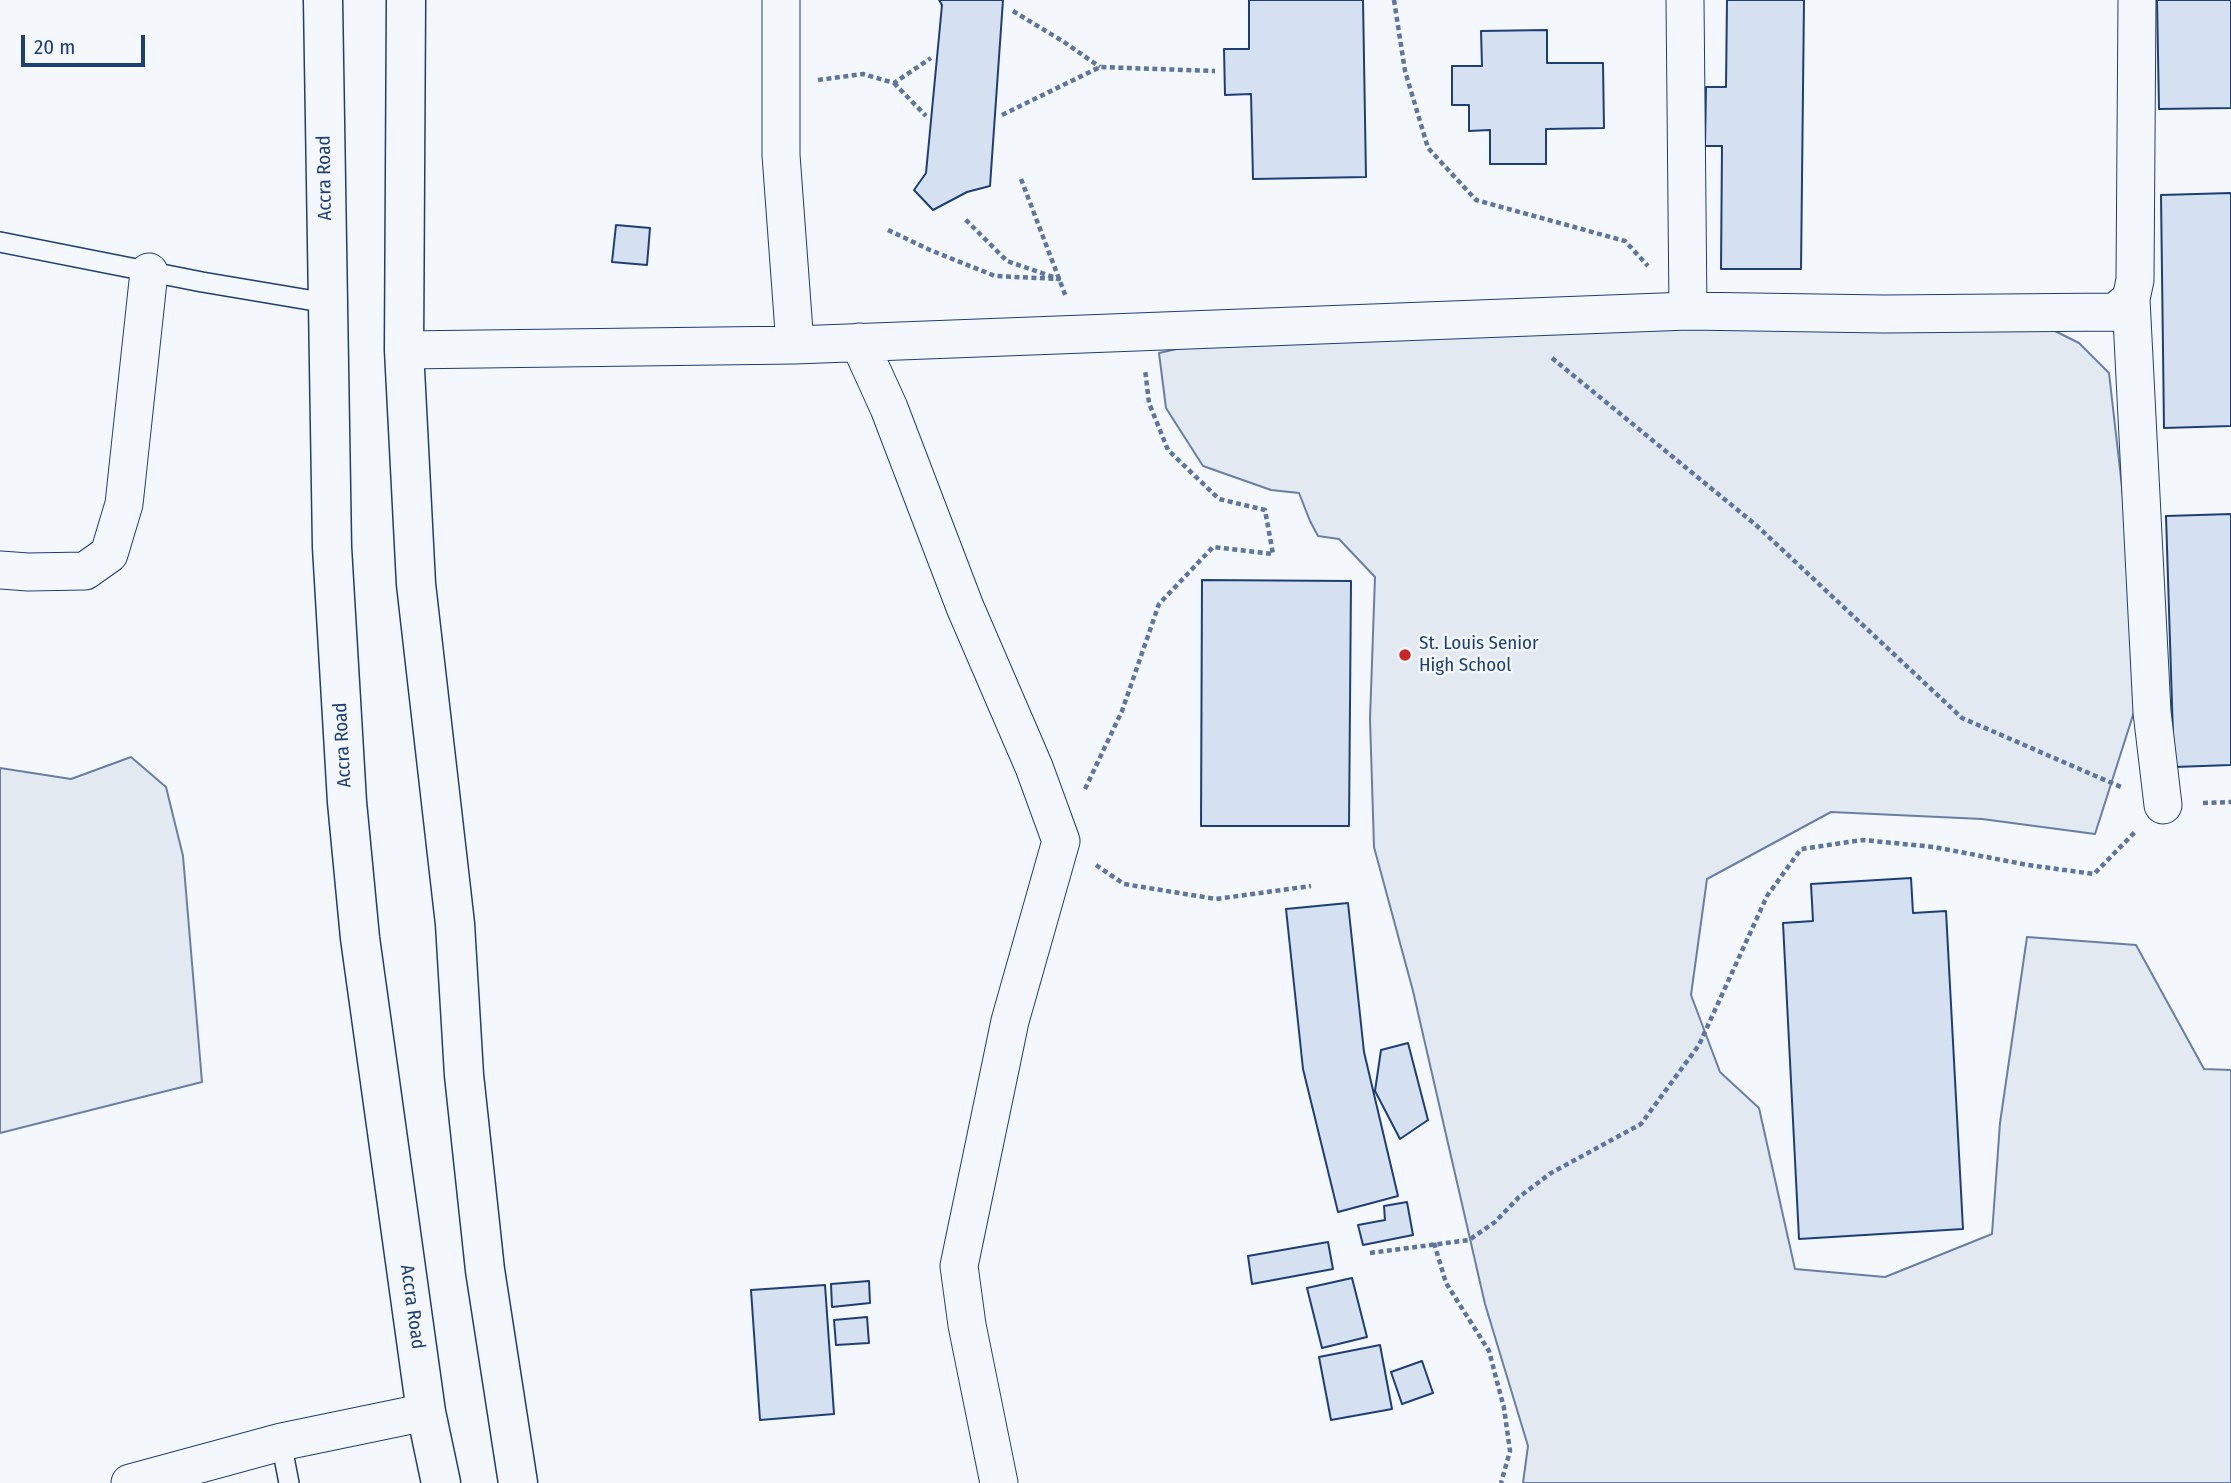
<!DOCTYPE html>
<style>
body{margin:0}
#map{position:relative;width:2231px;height:1483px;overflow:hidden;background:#f4f7fb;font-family:"Fira Sans Condensed",sans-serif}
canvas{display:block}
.scale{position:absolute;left:21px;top:35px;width:124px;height:32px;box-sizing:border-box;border:4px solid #1d3f73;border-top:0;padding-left:9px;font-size:21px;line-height:24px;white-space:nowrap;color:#1d3f73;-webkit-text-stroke:5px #f4f7fb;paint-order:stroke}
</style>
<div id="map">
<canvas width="2231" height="1483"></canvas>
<div class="scale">20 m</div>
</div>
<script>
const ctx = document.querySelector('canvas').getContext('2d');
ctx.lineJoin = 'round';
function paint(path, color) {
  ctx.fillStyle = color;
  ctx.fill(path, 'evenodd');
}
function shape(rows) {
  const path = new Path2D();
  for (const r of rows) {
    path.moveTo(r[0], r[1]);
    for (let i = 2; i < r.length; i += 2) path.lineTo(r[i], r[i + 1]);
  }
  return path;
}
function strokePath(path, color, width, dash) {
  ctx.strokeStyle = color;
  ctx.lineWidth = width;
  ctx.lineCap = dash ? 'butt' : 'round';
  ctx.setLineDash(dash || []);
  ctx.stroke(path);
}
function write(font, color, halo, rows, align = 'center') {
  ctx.font = font + ' "Fira Sans Condensed",sans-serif';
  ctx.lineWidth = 5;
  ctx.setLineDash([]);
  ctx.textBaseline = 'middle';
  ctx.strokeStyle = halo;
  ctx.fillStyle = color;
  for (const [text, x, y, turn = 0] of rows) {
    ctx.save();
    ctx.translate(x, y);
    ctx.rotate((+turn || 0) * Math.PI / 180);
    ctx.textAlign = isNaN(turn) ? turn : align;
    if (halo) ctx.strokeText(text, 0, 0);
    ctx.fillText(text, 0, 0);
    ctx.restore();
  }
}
const green = shape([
 [2041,324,2079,343,2109,373,2122,487,2142,687,2095,834,1982,819,1831,812,1707,879,1691,995,1720,1072,1759,1108,1795,1269,1885,1277,1992,1234,2000,1123,2027,937,2136,945,2204,1069,2231,1070,2231,1483,1523,1483,1528,1446,1485,1304,1413,991,1374,847,1370,719,1375,577,1339,539,1318,536,1310,521,1299,493,1271,490,1203,466,1166,408,1159,353,1198,344,1462,331,2041,324],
 [131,757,166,787,183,856,202,1082,0,1133,0,768,71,779,131,757]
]);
paint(green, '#e3e9f0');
strokePath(green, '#687fa3', 2);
const building = shape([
 [939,0,1003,0,990,186,967,192,933,210,914,190,926,173,942,5,939,0],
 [1249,0,1363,0,1366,177,1253,179,1251,94,1225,95,1224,49,1249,49,1249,0],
 [1727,0,1804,0,1801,269,1721,269,1722,146,1705,146,1706,87,1726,87,1727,0],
 [2157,0,2231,0,2231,108,2159,109,2157,0],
 [1547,30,1547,63,1603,63,1604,128,1546,129,1546,164,1490,164,1490,130,1469,131,1469,105,1452,105,1452,66,1482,66,1481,31,1547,30],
 [2231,193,2231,426,2164,428,2161,195,2231,193],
 [616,225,650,228,647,265,612,262,616,225],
 [2231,514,2231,765,2174,767,2166,516,2231,514],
 [1202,580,1351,581,1349,826,1201,826,1202,580],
 [1911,878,1913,913,1946,911,1963,1229,1799,1239,1783,923,1813,921,1811,884,1911,878],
 [1348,903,1364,1052,1398,1196,1338,1212,1303,1069,1286,909,1348,903],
 [1408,1043,1428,1120,1400,1139,1375,1091,1381,1050,1408,1043],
 [1407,1202,1413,1235,1363,1245,1358,1225,1385,1220,1384,1206,1407,1202],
 [1328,1242,1333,1269,1252,1284,1248,1256,1328,1242],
 [1352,1278,1367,1337,1322,1348,1307,1288,1352,1278],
 [869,1281,870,1303,832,1307,831,1284,869,1281],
 [825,1285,834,1414,760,1420,751,1290,825,1285],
 [867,1317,869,1343,836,1345,834,1320,867,1317],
 [1380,1345,1392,1409,1331,1420,1319,1357,1380,1345],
 [1422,1361,1433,1393,1402,1404,1391,1372,1422,1361]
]);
paint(building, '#d5e0f0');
strokePath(building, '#1d3f73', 2);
const service = shape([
 [0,242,202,282,327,303],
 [281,1442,289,1483]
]);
const minor = shape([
 [781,0,781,155,795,345],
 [1685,0,1688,311],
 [2137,0,2135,280,2131,299,2152,712,2163,805],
 [859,342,889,408,965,607,1034,767,1061,841,1010,1021,959,1266,967,1325,999,1483],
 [404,350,795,345,1688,311,1884,314,2115,312,2131,299],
 [0,570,28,572,85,571,109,554,124,504,149,272],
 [130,1483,281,1442,426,1412]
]);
const trunk = shape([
 [323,0,332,547,347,802,360,938,426,1412,441,1483],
 [406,0,404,350,416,584,455,924,464,1075,485,1270,518,1483]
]);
strokePath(service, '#1d3f73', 22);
strokePath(minor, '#1d3f73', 39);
strokePath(trunk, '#1d3f73', 41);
strokePath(shape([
 [1394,0,1405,71,1428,148,1476,200,1625,241,1648,266],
 [1013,11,1064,42,1100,67],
 [818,80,863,74,894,83,931,58],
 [894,83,926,116],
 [1002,115,1100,67,1215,71],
 [1021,179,1066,297],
 [888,230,930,250,995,276,1059,279,1007,261,964,218],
 [1552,358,1756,525,1962,718,2121,787],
 [1085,789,1122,711,1159,604,1213,547,1273,554,1265,510,1219,499,1168,450,1149,403,1145,369],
 [2203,803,2231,802],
 [1096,865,1124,884,1216,899,1311,886],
 [1434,1243,1446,1283,1489,1351,1504,1408,1510,1451,1501,1483],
 [1370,1253,1469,1240,1495,1222,1519,1197,1551,1173,1641,1124,1699,1045,1767,896,1801,849,1863,840,1934,847,2028,865,2094,874,2135,832]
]), '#5e769c', 4.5, [5, 3.5]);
strokePath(service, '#f4f7fb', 19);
strokePath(minor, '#f4f7fb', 37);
strokePath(trunk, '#f4f7fb', 38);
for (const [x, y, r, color] of [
 [1405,655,7,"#c62828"]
]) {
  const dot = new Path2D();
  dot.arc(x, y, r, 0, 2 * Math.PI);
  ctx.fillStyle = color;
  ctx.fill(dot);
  strokePath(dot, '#f4f7fb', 2.5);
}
write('19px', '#1d3f73', '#f4f7fb', [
 ["Accra Road",325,178,-91],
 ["Accra Road",343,745,-93],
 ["Accra Road",412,1307,82]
]);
write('19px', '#1d3f73', '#f4f7fb', [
 ["St. Louis Senior",1419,644],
 ["High School",1419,666]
], 'left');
</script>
